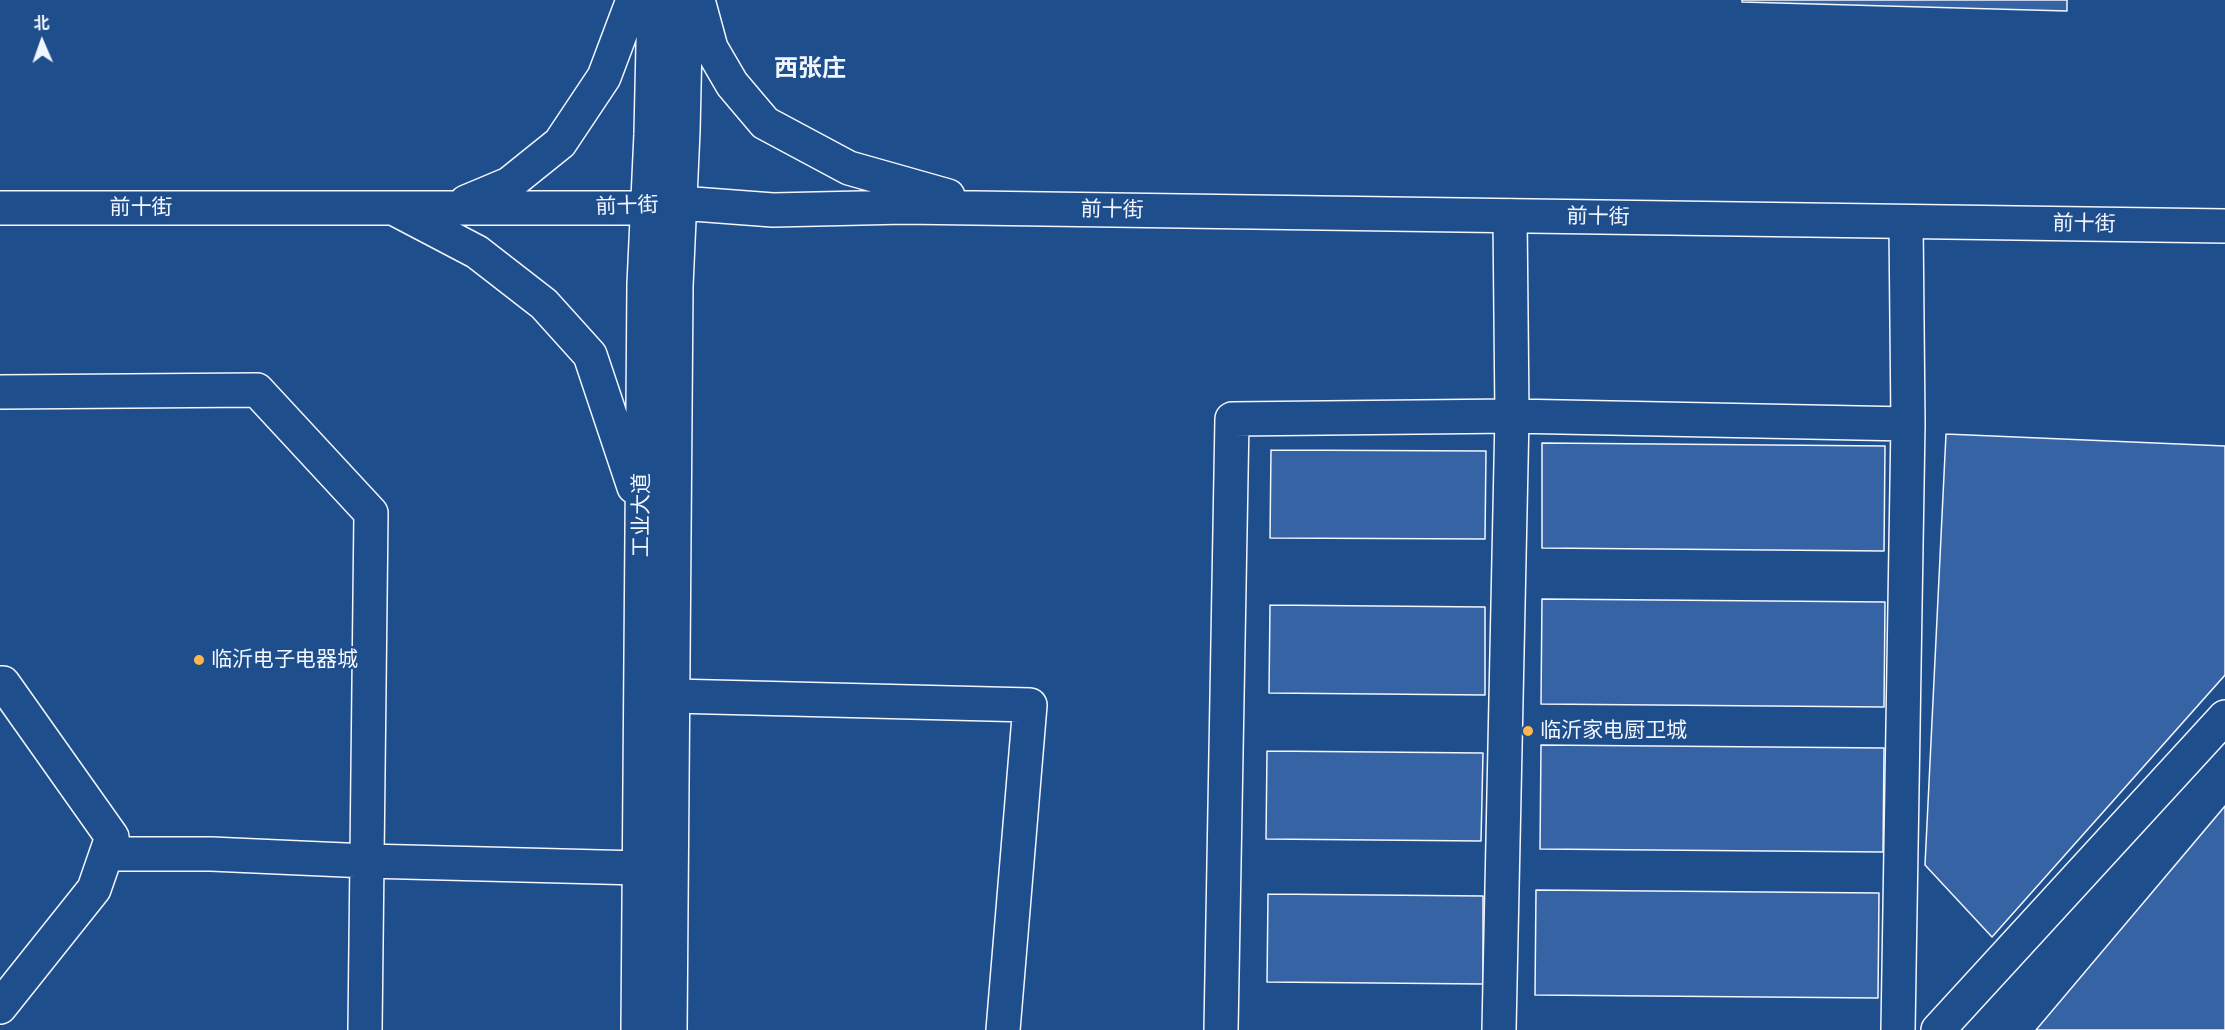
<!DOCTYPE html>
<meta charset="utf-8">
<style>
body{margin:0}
#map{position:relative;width:2225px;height:1030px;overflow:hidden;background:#1f4e8c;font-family:"Alegreya Sans","Noto Sans SC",sans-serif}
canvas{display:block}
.north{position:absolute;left:12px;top:12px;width:60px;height:60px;-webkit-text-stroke:4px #1f4e8c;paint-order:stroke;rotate:358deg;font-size:16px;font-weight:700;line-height:24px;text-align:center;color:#f2f6ff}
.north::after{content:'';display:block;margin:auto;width:21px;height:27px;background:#f2f6ff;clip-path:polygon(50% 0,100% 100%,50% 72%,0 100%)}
</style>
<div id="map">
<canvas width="2225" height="1030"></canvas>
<div class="north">北</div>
</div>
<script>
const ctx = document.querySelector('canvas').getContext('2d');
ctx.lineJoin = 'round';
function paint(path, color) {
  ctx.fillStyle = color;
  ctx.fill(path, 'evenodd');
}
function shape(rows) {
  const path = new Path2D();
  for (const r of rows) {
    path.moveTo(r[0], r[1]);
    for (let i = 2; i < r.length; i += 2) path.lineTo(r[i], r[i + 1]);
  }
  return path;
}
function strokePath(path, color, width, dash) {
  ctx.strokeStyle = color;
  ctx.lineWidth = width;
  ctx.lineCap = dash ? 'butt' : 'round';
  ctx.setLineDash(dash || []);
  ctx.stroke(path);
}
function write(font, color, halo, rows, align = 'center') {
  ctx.font = font + ' "Alegreya Sans","Noto Sans SC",sans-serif';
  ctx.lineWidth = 4.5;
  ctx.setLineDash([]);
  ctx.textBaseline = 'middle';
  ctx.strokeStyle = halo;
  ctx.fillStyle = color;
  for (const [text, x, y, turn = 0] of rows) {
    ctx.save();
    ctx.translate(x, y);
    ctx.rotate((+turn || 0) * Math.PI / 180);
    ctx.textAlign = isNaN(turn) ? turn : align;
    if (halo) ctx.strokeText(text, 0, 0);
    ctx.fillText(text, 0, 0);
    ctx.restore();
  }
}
const building = shape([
 [1742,0,2067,0,2067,11,1742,2,1742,0],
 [1946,434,2225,446,2225,675,1992,937,1925,865,1946,434],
 [1542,443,1885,446,1884,551,1542,548,1542,443],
 [1271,450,1486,451,1485,539,1270,538,1271,450],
 [1542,599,1885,602,1884,707,1541,704,1542,599],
 [1270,605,1485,607,1485,695,1269,693,1270,605],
 [1541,745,1884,748,1883,852,1540,849,1541,745],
 [1267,751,1483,753,1481,841,1266,839,1267,751],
 [2225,806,2225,1030,2036,1030,2225,806],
 [1536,890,1879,893,1878,998,1535,995,1536,890],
 [1268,894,1483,896,1483,984,1267,982,1268,894]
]);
paint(building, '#3563a3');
strokePath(building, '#f2f6ff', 1.5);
const minor = shape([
 [0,392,257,390,371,513,365,1030],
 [0,683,3,683,112,837,94,889,0,1007],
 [673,696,1030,705,1003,1030],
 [106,854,211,854,367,861,640,868],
 [1221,1030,1232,419,1512,416,1908,424],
 [1499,1030,1512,416,1510,216],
 [1898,1030,1908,424,1906,222],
 [1938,1030,2225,717]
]);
const major = shape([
 [698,0,711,48,732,84,765,123,849,168,948,196],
 [466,202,509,184,560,143,604,77,633,0],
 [0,208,648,208,680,203,773,210,905,207,2225,226],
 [397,210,477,252,544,304,590,355,634,487],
 [638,1030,644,284,651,134,654,0],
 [670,1030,676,286,683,131,686,0]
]);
strokePath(minor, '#f2f6ff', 36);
strokePath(major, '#f2f6ff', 36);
strokePath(minor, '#1f4e8c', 33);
strokePath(major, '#1f4e8c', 33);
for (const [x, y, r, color] of [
 [199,660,6,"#ffb74d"],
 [1528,731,6,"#ffb74d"]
]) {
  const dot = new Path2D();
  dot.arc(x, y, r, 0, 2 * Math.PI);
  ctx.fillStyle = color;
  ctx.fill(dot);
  strokePath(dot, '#1f4e8c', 2);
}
write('21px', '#f2f6ff', '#1f4e8c', [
 ["前十街",627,206,-2],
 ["前十街",141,208],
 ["前十街",1112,210,1],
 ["前十街",1598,217,1],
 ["前十街",2084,224,1],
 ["工业大道",642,515,-90]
]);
write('21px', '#f2f6ff', '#1f4e8c', [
 ["临沂电子电器城",211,660],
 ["临沂家电厨卫城",1540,731]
], 'left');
write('bold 24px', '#f2f6ff', '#1f4e8c', [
 ["西张庄",810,69]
]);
</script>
